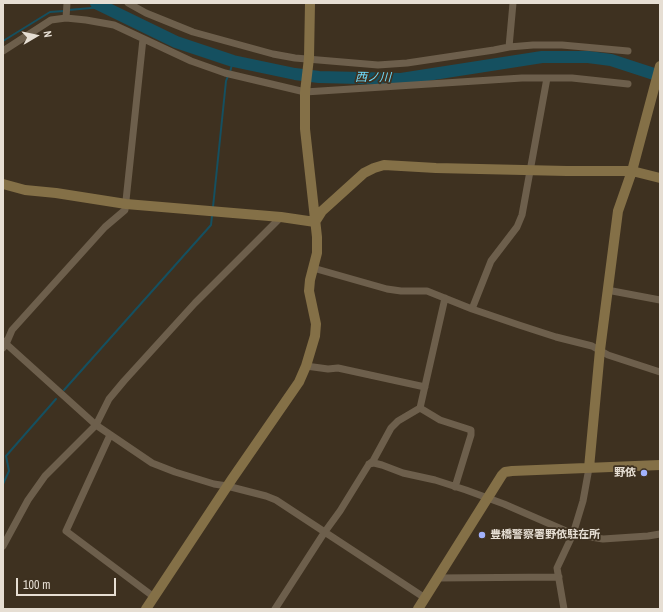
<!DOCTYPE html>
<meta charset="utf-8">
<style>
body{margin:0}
#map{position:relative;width:663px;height:612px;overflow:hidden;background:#3e3120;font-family:"Archivo Narrow",sans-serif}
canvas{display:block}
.frame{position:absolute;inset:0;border:4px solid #e6ded3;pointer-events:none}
.north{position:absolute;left:16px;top:16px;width:40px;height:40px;-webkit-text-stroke:3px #3e3120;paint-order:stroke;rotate:81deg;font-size:11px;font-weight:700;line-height:16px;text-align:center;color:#e6ded3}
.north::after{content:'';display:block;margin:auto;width:14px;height:18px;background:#e6ded3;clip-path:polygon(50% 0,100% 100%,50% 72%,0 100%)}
.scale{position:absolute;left:16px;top:578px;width:100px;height:18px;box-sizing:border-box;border:2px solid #e6ded3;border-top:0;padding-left:5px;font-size:12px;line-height:14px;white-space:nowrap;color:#e6ded3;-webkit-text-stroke:3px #3e3120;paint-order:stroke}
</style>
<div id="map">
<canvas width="663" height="612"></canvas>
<div class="frame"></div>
<div class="north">N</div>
<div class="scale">100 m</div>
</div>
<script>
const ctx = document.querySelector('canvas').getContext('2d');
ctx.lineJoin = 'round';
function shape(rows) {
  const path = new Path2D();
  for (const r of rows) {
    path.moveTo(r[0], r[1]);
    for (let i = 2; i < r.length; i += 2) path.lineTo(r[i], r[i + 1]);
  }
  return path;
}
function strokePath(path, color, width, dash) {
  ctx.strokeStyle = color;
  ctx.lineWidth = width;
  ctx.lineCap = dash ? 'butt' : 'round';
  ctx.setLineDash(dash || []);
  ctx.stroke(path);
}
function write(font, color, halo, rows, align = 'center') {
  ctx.font = font + ' "Archivo Narrow","Noto Sans JP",sans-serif';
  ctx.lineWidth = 3.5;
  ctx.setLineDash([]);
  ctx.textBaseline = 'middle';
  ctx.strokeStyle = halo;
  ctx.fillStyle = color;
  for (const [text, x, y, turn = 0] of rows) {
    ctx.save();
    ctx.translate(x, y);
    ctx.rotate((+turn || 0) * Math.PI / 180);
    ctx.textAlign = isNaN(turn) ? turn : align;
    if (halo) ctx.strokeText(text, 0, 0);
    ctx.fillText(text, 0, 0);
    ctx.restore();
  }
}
strokePath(shape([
 [68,10,103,7],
 [3,41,50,12,64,11],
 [230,72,233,61],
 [213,207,226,81,228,76],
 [64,390,211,225,212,216],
 [3,484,9,471,6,456,56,399]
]), '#155060', 2);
strokePath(shape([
 [96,3,176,42,233,61,295,74,319,77,401,79,542,57,588,57,611,60,660,76]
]), '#155060', 12);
strokePath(shape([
 [128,3,146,13,193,32,273,54,295,58,378,65,407,63,494,50,509,47,533,45,562,45,628,51],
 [66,18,67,3],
 [509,47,513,3],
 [3,51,51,20,66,18,86,20,114,25,191,61,225,73,305,92,522,78,572,78,628,84],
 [313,268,387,289,401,291,427,291,472,309,519,325,556,337,592,346,608,355,660,372],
 [607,290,660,300],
 [472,309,491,261,517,227,522,215,547,78],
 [3,341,96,425,152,463,175,472,214,484,227,486,266,496,276,500,425,598],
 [3,348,6,344,12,330,105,227,125,210,143,39],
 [306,366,328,369,338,368,425,387],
 [420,408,440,420,471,430,471,435,455,487],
 [110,435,66,531,154,597],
 [369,464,374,463,382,465,403,473,435,480,466,490,504,504,573,534,603,539,648,536,660,534],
 [3,546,28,500,45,476,96,425,109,399,124,381,195,303,281,217],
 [438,578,559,577],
 [275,609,324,533,340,511,369,464,373,461,391,428,398,421,420,408,445,298],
 [564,609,557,568,573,534,583,501,589,468]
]), '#6d5f4c', 7);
strokePath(shape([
 [3,184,25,190,56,193,126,204,281,217,315,222],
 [315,222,322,211,364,173,374,168,384,165,436,168,567,171,632,171,660,178],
 [589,468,600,350,618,211,632,171,660,66],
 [146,609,232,479,299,382,306,366,315,336,316,324,309,291,310,280,317,253,317,237,305,129,305,92,309,58,310,3],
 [418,609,502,475,505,472,512,471,660,465]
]), '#847047', 10);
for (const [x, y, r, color] of [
 [644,473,4,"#a2b2fd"],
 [482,535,4,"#a2b2fd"]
]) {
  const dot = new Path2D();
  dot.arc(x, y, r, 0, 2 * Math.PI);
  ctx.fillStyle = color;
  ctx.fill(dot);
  strokePath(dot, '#3e3120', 1.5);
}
write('bold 11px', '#e6ded3', '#3e3120', [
 ["野依",636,473],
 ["豊橋警察署野依駐在所",490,535,"left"]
], 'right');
write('italic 12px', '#6edbfc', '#3e3120', [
 ["西ノ川",373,78,1]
]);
</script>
